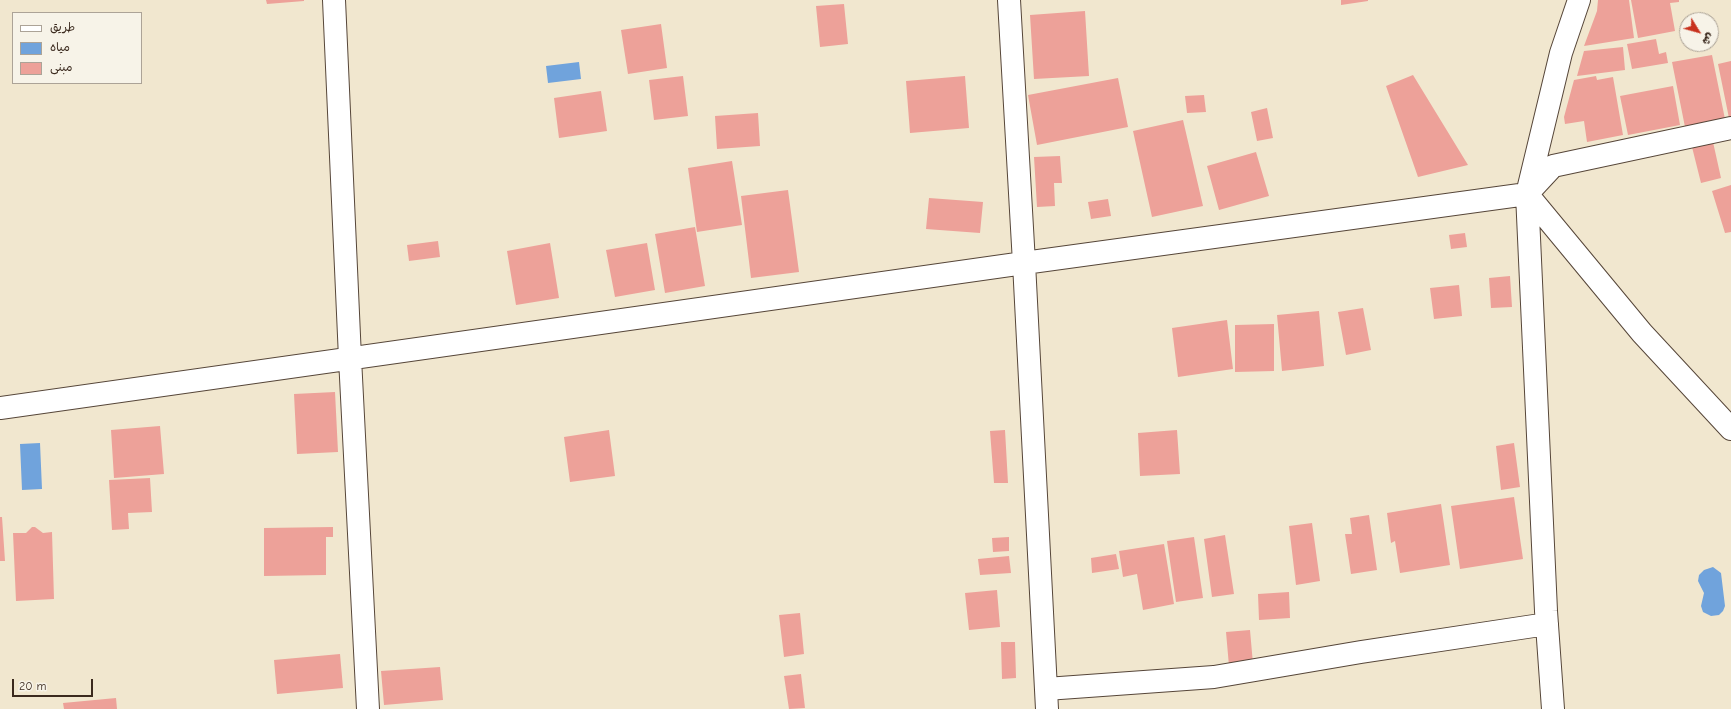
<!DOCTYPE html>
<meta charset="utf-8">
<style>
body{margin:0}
#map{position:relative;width:1731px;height:709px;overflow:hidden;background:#f1e7cf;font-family:"Comic Neue","Playpen Sans Arabic",sans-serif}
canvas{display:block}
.legend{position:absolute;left:12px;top:12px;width:130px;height:72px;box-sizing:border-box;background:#f7f3e8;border:1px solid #aca397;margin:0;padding:5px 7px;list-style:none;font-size:12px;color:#3b2a1e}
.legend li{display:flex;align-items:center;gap:8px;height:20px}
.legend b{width:20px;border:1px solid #aca397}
.north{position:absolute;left:1679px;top:12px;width:40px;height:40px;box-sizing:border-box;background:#f7f3e8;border:1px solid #aca397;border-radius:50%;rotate:127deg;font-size:11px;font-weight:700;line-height:16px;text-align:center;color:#3b2a1e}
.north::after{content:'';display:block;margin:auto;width:14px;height:18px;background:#c8321e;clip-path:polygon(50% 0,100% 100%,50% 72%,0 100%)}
.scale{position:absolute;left:12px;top:679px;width:81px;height:18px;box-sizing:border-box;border:2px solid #3b2a1e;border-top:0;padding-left:5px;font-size:12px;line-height:14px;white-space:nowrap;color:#3b2a1e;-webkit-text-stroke:3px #f7f3e8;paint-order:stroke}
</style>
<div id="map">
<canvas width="1731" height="709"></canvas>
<ul class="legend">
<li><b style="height:5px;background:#fff"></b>طريق</li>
<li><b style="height:11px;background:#70a3dc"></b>مياه</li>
<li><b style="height:11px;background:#eda199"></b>مبنى</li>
</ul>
<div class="north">ش</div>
<div class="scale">20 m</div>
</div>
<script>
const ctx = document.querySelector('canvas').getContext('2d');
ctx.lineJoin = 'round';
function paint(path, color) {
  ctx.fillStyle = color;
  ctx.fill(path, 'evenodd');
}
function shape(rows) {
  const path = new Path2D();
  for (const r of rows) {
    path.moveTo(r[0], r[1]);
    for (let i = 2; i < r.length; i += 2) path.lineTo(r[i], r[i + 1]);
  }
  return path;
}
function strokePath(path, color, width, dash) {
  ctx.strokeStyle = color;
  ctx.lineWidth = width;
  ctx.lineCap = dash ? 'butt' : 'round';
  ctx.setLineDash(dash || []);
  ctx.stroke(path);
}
paint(shape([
 [579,62,581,79,548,83,546,66],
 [40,443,42,489,22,490,20,444],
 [1713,567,1721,573,1725,606,1723,611,1719,615,1711,616,1703,612,1701,606,1704,593,1698,581,1699,575,1704,570]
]), '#70a3dc');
paint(shape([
 [266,0,304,0,304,1,267,4],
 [1341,0,1368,0,1368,1,1341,5],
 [1598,0,1629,0,1634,38,1584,46,1597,11],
 [1631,0,1679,0,1679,2,1670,3,1675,31,1638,38],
 [844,4,848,44,820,47,816,6],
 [1085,11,1089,76,1034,79,1030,15],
 [661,24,667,68,628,74,621,30],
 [1656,39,1659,54,1666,52,1668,63,1632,69,1627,44],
 [1623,47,1625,70,1577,76,1584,51],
 [1712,55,1726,124,1686,132,1672,62],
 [1731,61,1731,123,1730,123,1718,64],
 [1413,75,1468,165,1418,177,1386,86],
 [683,76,688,116,654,120,649,80],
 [965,76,969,128,910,133,906,81],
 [1596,76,1597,80,1613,77,1623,135,1587,142,1584,121,1565,124,1564,117,1574,80],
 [1118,78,1128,127,1037,145,1028,95],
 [1673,86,1680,125,1628,135,1620,96],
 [601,91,607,131,559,138,554,98],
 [1204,95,1206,112,1187,113,1185,96],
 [1267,108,1273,138,1257,141,1251,112],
 [758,113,760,146,717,149,715,116],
 [1183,120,1203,206,1152,217,1133,131],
 [1713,142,1721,178,1701,183,1692,147],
 [1256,152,1269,196,1219,210,1207,166],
 [1060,156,1062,183,1054,183,1055,206,1037,207,1034,157],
 [732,161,742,225,697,232,688,168],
 [1731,185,1731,232,1725,233,1712,191],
 [788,190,799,272,751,278,741,196],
 [929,198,983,202,980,233,926,229],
 [1108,199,1111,216,1091,219,1088,202],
 [695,227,705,286,665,293,655,234],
 [1465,233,1467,247,1451,249,1449,235],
 [438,241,440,257,409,261,407,245],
 [550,243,559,298,516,305,507,251],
 [647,243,655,290,615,297,606,250],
 [1510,276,1512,307,1491,308,1489,278],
 [1459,285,1462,316,1434,319,1430,288],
 [1363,308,1371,350,1346,355,1338,312],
 [1319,311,1324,366,1282,371,1277,315],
 [1227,320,1233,369,1178,377,1172,328],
 [1274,324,1274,371,1235,372,1235,325],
 [335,392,338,452,297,454,294,394],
 [160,426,164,474,114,478,111,430],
 [609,430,615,476,570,482,564,437],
 [1005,430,1008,483,994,483,990,431],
 [1177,430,1180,474,1140,476,1138,433],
 [1514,443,1520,487,1501,490,1496,446],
 [150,478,152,512,128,513,129,529,112,530,109,480],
 [1514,497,1523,559,1460,569,1451,506],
 [1441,504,1450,565,1400,573,1395,541,1391,543,1387,513],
 [1369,515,1377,570,1351,574,1345,534,1352,534,1350,518],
 [0,517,2,517,5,561,0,561],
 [1312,523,1320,581,1296,585,1289,526],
 [32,527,35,527,43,533,52,532,54,599,16,601,13,533,26,533],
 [333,527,333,537,326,537,326,575,264,576,264,528],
 [1225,535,1234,594,1212,597,1204,539],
 [1009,537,1009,551,993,552,992,538],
 [1194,537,1203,598,1176,602,1167,541],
 [1164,544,1174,604,1143,610,1137,574,1123,577,1119,551],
 [1116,554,1119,569,1092,573,1091,558],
 [1009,556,1011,573,980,575,978,559],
 [997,590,1000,627,969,630,965,593],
 [1289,592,1290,618,1259,620,1258,594],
 [800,613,804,654,784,657,779,615],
 [1250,630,1253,664,1229,666,1226,632],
 [1001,642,1015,642,1016,678,1002,679],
 [340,654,343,688,277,694,274,660],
 [440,667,443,700,384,705,381,671],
 [801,674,805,708,789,709,784,676],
 [116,698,117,709,64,709,63,703]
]), '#eda199');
const street = shape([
 [334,0,350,358,368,709],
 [1009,0,1024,263,1047,709],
 [1527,194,1642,333,1731,429],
 [0,408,1024,263,1527,194,1553,166,1731,128],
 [1046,689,1214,677,1361,652,1547,624],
 [1553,709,1546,611,1527,194,1561,53,1579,0]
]);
strokePath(street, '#564639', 24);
strokePath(street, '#fff', 22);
</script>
